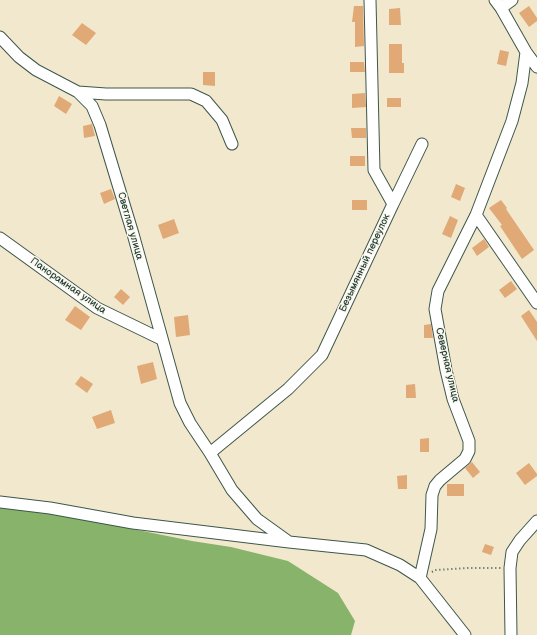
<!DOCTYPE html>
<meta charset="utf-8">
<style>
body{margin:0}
canvas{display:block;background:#f1e8cd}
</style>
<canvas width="537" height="635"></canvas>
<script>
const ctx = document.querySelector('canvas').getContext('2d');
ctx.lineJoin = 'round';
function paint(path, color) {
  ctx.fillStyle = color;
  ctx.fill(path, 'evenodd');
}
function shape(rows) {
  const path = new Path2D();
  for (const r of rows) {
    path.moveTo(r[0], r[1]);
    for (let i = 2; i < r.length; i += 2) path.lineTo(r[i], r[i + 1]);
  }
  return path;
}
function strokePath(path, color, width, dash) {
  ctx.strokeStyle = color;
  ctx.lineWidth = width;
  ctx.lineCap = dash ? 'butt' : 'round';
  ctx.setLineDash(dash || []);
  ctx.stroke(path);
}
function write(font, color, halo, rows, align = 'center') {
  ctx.font = font + ' "Balsamiq Sans",sans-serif';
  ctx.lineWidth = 3;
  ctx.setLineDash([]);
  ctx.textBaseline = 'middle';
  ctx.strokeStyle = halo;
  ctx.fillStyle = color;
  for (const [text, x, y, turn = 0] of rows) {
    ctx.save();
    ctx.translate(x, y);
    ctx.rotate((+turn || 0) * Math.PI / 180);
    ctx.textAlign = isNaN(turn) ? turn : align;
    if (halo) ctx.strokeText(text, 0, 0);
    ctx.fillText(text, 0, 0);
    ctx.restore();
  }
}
paint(shape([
 [0,502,192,541,231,547,288,561,338,593,355,621,351,635,0,635]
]), '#88b36b');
paint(shape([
 [354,6,363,6,364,46,355,47,355,22,352,22],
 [529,6,537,18,537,21,529,27,519,13],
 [400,8,401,25,389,25,389,9],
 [82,23,96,33,86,45,72,35],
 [389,44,402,44,402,63,404,63,404,73,389,73],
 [500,50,509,52,506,66,497,64],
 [350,62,364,62,365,72,350,72],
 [203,72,215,72,215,86,203,85],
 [365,93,366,107,352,108,352,94],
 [59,96,72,104,66,114,54,106],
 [387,98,401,98,401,107,387,107],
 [92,124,95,136,84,138,83,126],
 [351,128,366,128,366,138,352,138],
 [350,156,365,156,365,166,350,166],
 [456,184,465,188,460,201,451,197],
 [111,189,115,199,104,204,100,193],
 [352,200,367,200,367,210,352,210],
 [501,200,507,208,506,209,534,250,522,259,500,226,502,225,489,208],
 [450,216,458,220,451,238,442,234],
 [174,219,179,233,163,239,158,225],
 [484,239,489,247,477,256,472,248],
 [511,281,517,289,505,298,499,290],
 [121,289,130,297,123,305,114,297],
 [75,306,90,317,81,330,65,320],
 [529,310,537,322,537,341,521,316],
 [188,315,190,335,176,337,174,317],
 [431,324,433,338,424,338,424,325],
 [153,362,157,379,141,384,137,366],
 [81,376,93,384,87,393,75,384],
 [415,384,416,398,406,398,406,385],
 [111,410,115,423,97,429,92,417],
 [429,438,429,452,420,452,420,439],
 [472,462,480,472,473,478,465,468],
 [529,463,537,474,537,476,525,485,516,473],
 [407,475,407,489,398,489,397,476],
 [447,484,464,484,464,496,447,496],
 [485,544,494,547,491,555,482,552]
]), '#e0a976');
const minor = shape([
 [495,0,501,8,526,52,537,67],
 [501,8,512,0],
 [0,37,19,57,36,70,78,92,92,106,100,125,133,234,180,403,190,423,210,453,232,490,257,519,289,542],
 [78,92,106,94,191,94,206,101,222,120,232,144],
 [393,204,422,144],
 [476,215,537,303],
 [0,238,97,308,161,339],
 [210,453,288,389,322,355,393,204,374,170,370,0],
 [0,502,50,508,133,523,289,542,366,550,400,565,420,578,465,635],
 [420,578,431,529,432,495,435,486,440,480,465,459,469,451,469,441,453,399,446,370,435,309,438,291,476,215,512,121,522,83,526,52],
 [511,635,510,568,512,552,520,540,537,521]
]);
strokePath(minor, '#3e574b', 13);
strokePath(shape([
 [432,572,435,570,468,568,501,568]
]), '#3e574b', 2, [1, 3]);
strokePath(minor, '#fff', 11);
write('10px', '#1f3d34', '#fbf7ec', [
 ["Светлая улица",130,226,74],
 ["Безымянный переулок",365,263,-65],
 ["Панорамная улица",68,286,35],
 ["Северная улица",447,365,77]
]);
</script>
